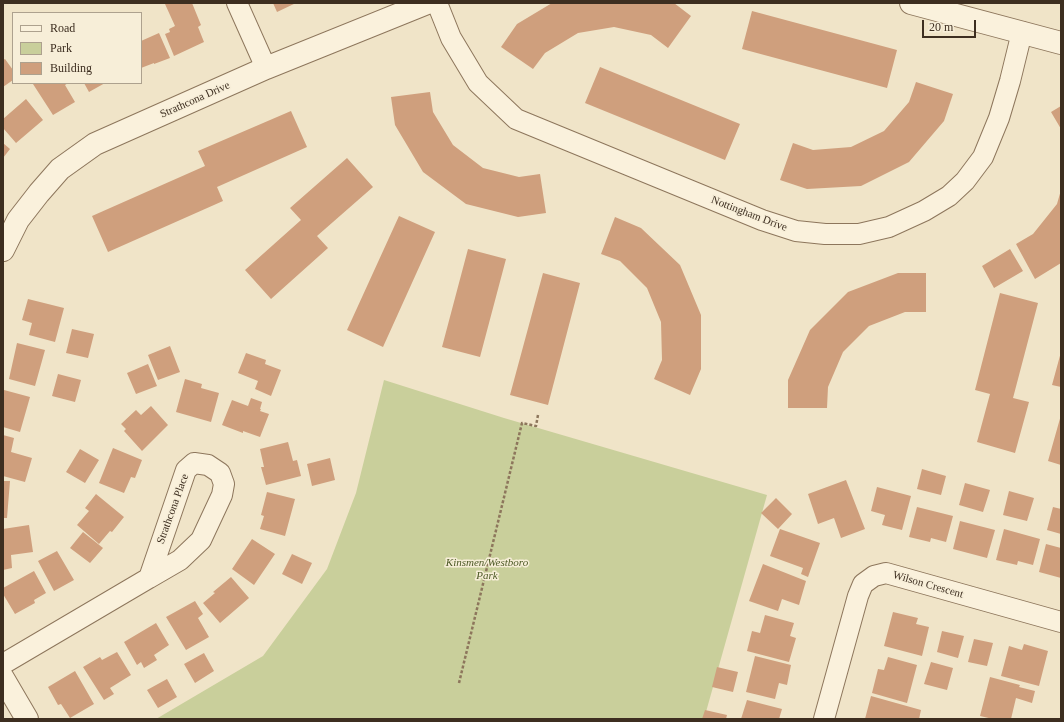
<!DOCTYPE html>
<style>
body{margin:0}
#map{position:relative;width:1064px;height:722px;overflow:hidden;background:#f0e4c8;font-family:Georgia,serif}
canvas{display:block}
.frame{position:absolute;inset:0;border:4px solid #3d2e20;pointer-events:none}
.legend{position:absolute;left:12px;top:12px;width:130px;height:72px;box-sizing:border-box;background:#f7eed8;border:1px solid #ada18e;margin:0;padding:5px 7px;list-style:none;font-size:12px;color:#3d2e20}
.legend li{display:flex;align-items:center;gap:8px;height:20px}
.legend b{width:20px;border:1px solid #ada18e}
.scale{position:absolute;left:922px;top:20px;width:54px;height:18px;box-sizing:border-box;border:2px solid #3d2e20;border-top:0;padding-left:5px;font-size:12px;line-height:14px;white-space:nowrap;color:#3d2e20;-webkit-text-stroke:3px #f7eed8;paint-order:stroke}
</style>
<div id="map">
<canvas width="1064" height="722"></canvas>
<div class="frame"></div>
<ul class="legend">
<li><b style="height:5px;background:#faf1dc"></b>Road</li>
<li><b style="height:11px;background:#c9cf9b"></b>Park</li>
<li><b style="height:11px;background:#cf9f7d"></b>Building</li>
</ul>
<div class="scale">20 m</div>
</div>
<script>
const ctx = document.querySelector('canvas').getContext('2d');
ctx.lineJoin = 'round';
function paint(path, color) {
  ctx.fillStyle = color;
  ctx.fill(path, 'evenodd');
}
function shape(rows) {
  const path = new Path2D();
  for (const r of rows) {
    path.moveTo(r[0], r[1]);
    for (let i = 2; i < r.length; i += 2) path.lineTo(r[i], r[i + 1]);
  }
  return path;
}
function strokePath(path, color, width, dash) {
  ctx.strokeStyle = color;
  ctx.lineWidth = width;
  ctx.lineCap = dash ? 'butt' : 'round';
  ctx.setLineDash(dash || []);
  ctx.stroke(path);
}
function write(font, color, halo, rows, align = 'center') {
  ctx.font = font + ' Georgia,serif';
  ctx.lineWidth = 3;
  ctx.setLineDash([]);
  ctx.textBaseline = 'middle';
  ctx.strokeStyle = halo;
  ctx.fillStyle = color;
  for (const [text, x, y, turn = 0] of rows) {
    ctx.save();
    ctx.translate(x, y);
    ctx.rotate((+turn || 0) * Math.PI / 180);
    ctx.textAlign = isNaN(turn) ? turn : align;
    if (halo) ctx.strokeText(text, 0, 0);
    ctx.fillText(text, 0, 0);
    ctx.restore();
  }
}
paint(shape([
 [384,380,504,418,767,495,704,719,156,719,263,656,327,569,356,493]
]), '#c9cf9b');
paint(shape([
 [169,3,192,3,201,25,198,27,204,42,174,56,165,34,170,32,169,29,175,26,165,4],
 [273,3,296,3,277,12],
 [552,3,674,3,691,16,668,48,651,35,614,27,578,33,545,53,533,69,501,47,517,24],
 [752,11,897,50,887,88,742,49],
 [159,33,170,58,154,64,154,63,141,68,141,41],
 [5,59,13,70,13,80,3,87,3,60],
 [600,67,740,124,725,160,585,103],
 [916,82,953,94,944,121,909,162,861,186,807,189,780,180,793,143,813,150,851,147,884,131,909,102],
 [34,83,68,83,65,85,75,102,53,115,33,84],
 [84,83,105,83,89,92],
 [430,92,433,112,453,145,483,168,519,177,540,174,546,213,518,217,466,204,423,172,395,125,391,97],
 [26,99,43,120,16,143,3,128,3,119],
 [1061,106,1061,129,1051,112],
 [291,111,307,147,217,187,223,201,108,252,92,216,205,166,198,151],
 [3,143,10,149,3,158],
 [347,158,373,187,317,236,328,248,271,299,245,270,301,220,290,208],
 [1061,190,1061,263,1035,279,1016,244,1033,234,1057,204],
 [399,216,435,232,383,347,347,330],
 [615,217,641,228,680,265,701,315,701,369,690,395,654,379,662,360,661,322,647,288,620,261,601,254],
 [468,249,506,259,480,357,442,347],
 [1010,249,1023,271,994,288,982,266],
 [543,273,580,283,548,405,510,395],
 [898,273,926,273,926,312,905,312,869,326,843,352,828,387,827,408,788,408,788,380,810,330,848,292],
 [1000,293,1038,303,1013,398,1029,402,1015,453,977,442,990,394,975,390],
 [28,299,64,308,55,342,29,335,32,323,22,320],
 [72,329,94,334,88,358,66,353],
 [17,343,45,350,35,386,9,379],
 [170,346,180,372,158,380,148,355],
 [1061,352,1061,387,1052,385],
 [246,353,266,360,265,364,281,370,271,396,255,389,258,381,238,373],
 [148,364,157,386,136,394,127,373],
 [58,374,81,380,75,402,52,396],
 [185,379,202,384,201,388,219,393,211,422,176,412],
 [4,390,30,397,20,432,3,427],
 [251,398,262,402,260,409,261,409,260,411,269,414,260,437,243,431,243,433,222,425,232,400,248,406],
 [151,406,168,425,142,451,124,431,126,429,121,424,136,410,141,415],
 [1061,415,1061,465,1048,461],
 [3,435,14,438,11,452,32,458,25,482,3,476],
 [288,442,293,461,297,460,301,476,266,485,261,467,264,467,260,449],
 [113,448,142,460,135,478,131,477,124,493,99,483],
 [80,449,99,460,85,483,66,472],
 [330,458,335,480,312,486,307,464],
 [922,469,946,476,941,495,917,489],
 [846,480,865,529,841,538,834,518,818,524,808,494],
 [3,481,10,481,7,518,3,518],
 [965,483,990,490,983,512,959,505],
 [877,487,911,496,902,530,882,525,885,515,871,511],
 [1009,491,1034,498,1027,521,1003,515],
 [267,492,295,499,285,536,260,529,264,516,261,515],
 [96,494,124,517,112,532,110,531,99,544,77,525,89,511,85,508],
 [776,498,792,514,778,529,761,513],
 [917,507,953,516,946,542,931,538,930,542,909,537],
 [1053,507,1061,509,1061,534,1047,530],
 [960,521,995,530,987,558,953,549],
 [29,525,33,552,11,555,12,568,3,570,3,529],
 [780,529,820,543,808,577,801,574,803,568,770,556],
 [1004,529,1040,539,1033,565,1018,561,1017,565,996,560],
 [83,532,103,548,90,563,70,548],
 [252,539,275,554,254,585,232,569],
 [1046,544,1061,548,1061,578,1039,572],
 [57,551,74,580,54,591,38,561],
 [292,554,312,563,302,584,282,574],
 [763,564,806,581,799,605,782,599,778,611,749,601],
 [34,571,46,593,34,600,35,603,15,614,3,594,3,588],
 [231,577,249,598,220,623,203,603,215,593,213,592],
 [195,601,203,614,198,618,209,637,186,650,166,617],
 [893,612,918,618,916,624,929,627,922,656,884,646],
 [765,615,794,623,790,636,796,638,789,662,747,651,752,631,760,633],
 [156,623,169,645,154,655,157,660,144,668,141,662,137,665,124,642],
 [942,631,964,636,958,658,937,652],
 [974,639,993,643,987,666,968,662],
 [1024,644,1048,651,1039,686,1001,676,1009,646,1022,650],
 [117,652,131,675,110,688,114,694,104,700,83,667,100,657,102,660],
 [204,653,214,671,195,683,184,664],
 [755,656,791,665,787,685,779,683,775,699,746,692],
 [888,657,917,665,907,703,872,693,878,669,884,670],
 [931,662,953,668,947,690,924,684],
 [717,667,738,672,733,692,712,687],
 [75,671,94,704,70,718,61,704,58,705,48,687],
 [990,677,1020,685,1019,687,1035,691,1032,703,1016,698,1011,719,993,719,980,716],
 [167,679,177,697,158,708,147,690],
 [871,696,921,710,919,719,865,719],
 [747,700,782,709,779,719,741,719],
 [705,710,727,715,726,719,702,719]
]), '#cf9f7d');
const minor = shape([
 [237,3,266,68],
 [437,3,451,38,478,83,516,119,762,220,796,231,825,234,859,234,889,227,924,211,949,196,965,181,983,157,999,118,1010,81,1022,32],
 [194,463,208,465,220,473,224,484,222,495,201,540,180,560,149,578,186,470,194,463],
 [3,664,149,578],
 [824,719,858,596,863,584,874,576,886,573,1061,622]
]);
const tertiary = shape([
 [911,3,1061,43],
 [3,250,18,220,39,193,60,169,95,144,266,68,427,3],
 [3,678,27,719]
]);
strokePath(minor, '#8d765c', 22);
strokePath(tertiary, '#8d765c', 24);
strokePath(shape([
 [459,683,522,423,536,426,538,415]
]), '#8d765c', 2.5, [3, 2]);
strokePath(minor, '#faf1dc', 20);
strokePath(tertiary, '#faf1dc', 22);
write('11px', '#3d2e20', '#f7eed8', [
 ["Strathcona Drive",195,100,-24],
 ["Nottingham Drive",749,214,21],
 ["Strathcona Place",173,509,-70],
 ["Wilson Crescent",928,585,16]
]);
write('italic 11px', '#4d5a26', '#f7eed8', [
 ["Kinsmen/Westboro",487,563],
 ["Park",487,576]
]);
</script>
